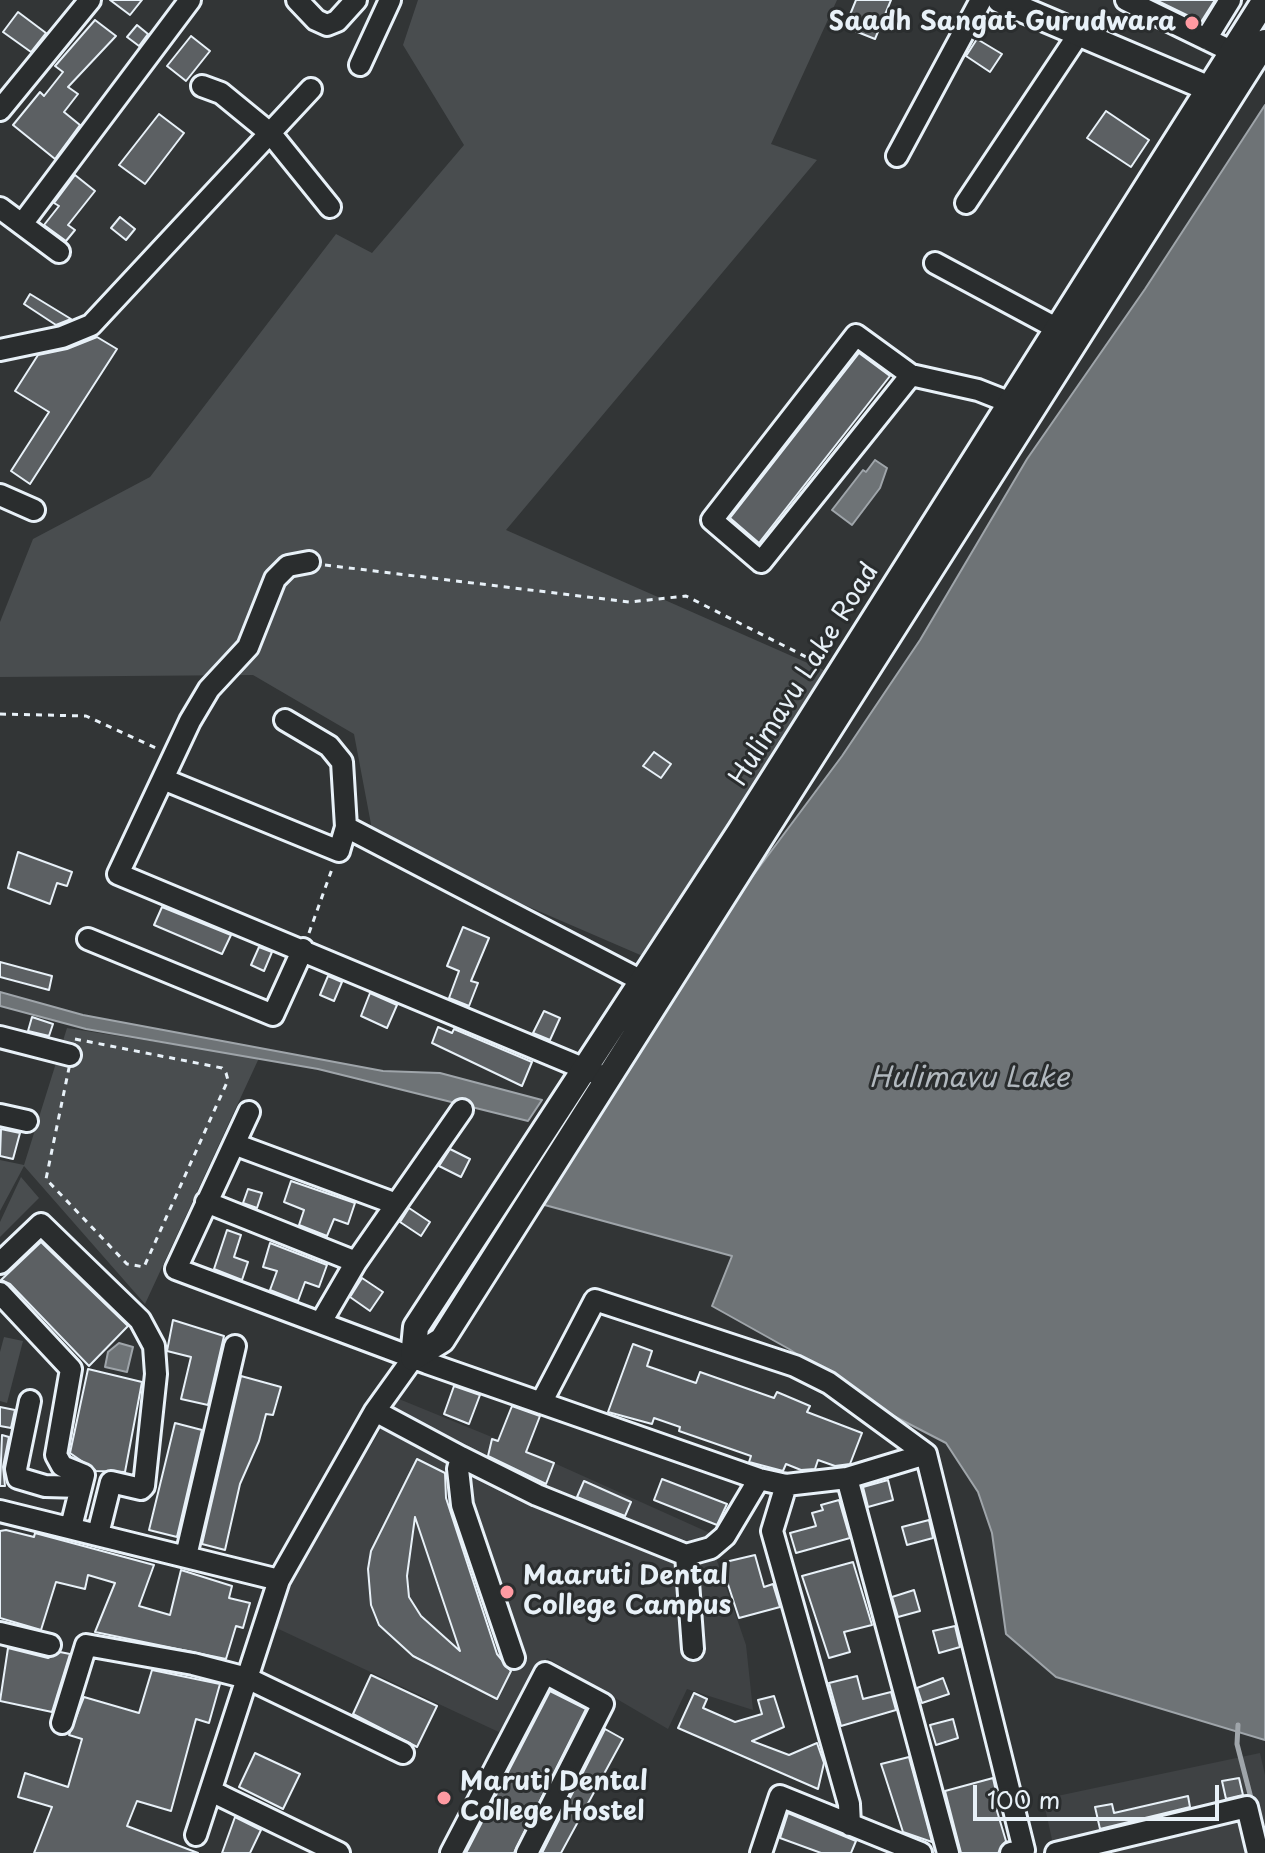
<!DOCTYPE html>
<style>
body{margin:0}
#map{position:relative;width:1265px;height:1853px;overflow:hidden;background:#323536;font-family:"Playpen Sans",sans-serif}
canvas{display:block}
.scale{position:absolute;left:973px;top:1785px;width:246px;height:36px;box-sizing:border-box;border:4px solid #e8f1f8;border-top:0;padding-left:10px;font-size:24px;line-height:28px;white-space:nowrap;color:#e8f1f8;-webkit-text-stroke:6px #2a2d2e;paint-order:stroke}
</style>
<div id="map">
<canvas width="1265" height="1853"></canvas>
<div class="scale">100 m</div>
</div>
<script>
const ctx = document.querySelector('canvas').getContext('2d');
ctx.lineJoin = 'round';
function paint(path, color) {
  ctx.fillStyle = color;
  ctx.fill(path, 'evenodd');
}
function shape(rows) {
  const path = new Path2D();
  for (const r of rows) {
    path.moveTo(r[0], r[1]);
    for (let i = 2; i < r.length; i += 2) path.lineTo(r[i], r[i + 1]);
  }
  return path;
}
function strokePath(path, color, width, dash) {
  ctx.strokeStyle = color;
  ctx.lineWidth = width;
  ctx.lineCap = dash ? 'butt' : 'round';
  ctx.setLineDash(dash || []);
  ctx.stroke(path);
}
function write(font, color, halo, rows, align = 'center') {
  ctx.font = font + ' "Playpen Sans",sans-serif';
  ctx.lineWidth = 6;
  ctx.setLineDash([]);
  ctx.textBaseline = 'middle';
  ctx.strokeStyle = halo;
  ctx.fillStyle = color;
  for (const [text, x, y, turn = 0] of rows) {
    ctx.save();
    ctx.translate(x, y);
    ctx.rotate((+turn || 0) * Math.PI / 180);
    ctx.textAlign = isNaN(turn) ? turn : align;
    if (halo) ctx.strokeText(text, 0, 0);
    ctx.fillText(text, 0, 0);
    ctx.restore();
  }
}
paint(shape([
 [399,1399,543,1458,712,1534,716,1558,746,1645,753,1710,687,1689,668,1729,547,1658,503,1734,270,1625,307,1552],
 [1260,1753,1265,1775,1265,1853,1055,1853,1043,1799]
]), '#3f4244');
paint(shape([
 [418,0,837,0,771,144,817,160,506,530,828,672,645,957,374,840,354,734,253,675,0,677,0,622,33,539,150,477,336,234,372,253,464,145,403,45],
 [67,1028,259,1058,145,1304,24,1166,0,1211,0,1160,24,1165],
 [21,1177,39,1198,0,1237,0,1222],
 [4,1337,23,1341,7,1403,0,1401,0,1352]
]), '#494d4f');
const water = shape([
 [1265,105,1265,1740,1056,1677,1006,1634,992,1533,978,1492,946,1443,884,1411,789,1349,712,1306,732,1256,541,1204,731,905,842,756,920,640,1027,459,1145,289,1265,105],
 [875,460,887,468,880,488,852,525,832,510,863,470,866,472,875,460],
 [0,992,83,1015,383,1071,440,1073,542,1100,528,1121,318,1069,86,1029,0,1006,0,992],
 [119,1343,133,1347,127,1372,105,1367,108,1352,119,1343]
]);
paint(water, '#6e7376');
strokePath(water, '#9fa5aa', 2);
strokePath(shape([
 [1238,1725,1237,1744,1252,1802]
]), '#9fa5aa', 5);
const building = shape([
 [110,0,142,0,130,15,110,0],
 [856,0,891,0,875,39,845,27,856,0],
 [1156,0,1215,0,1201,22,1156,0],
 [18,12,46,33,31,52,3,32,18,12],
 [95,20,116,36,68,87,78,94,64,112,80,125,55,159,13,125,40,92,44,96,63,72,55,66,95,20],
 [137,25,148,34,139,46,127,37,137,25],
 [191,36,210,51,186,81,167,66,191,36],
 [977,39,1002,54,990,72,966,56,977,39],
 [1106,111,1149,140,1131,167,1087,138,1106,111],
 [159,114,184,133,145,184,119,165,159,114],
 [75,175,95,191,68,225,75,230,66,241,44,225,59,206,54,203,75,175],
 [120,217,135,229,126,240,111,228,120,217],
 [30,294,71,319,56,325,24,304,30,294],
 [97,337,117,349,30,484,11,471,49,412,15,391,38,355,67,349,97,337],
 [859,353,890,376,759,543,730,518,859,353],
 [654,752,671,764,661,778,643,766,654,752],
 [18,852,72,872,67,886,57,883,50,904,8,888,18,852],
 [162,907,231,935,222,954,154,925,162,907],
 [463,927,489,938,471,981,478,983,469,1006,449,998,459,971,447,966,463,927],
 [259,947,272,952,264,971,251,965,259,947],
 [0,962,52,976,49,990,0,977,0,962],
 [328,976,342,982,334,1001,320,995,328,976],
 [370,993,397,1005,387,1028,361,1016,370,993],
 [544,1011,560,1018,550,1040,533,1033,544,1011],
 [32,1017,53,1024,49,1036,28,1031,32,1017],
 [438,1027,452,1033,454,1029,532,1062,522,1086,432,1043,438,1027],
 [1,1129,20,1133,13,1159,0,1156,1,1129],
 [450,1149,470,1159,461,1177,439,1166,450,1149],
 [291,1181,355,1203,348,1224,334,1219,327,1236,299,1225,304,1210,284,1202,291,1181],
 [248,1189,262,1193,257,1208,243,1203,248,1189],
 [409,1208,430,1222,421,1236,400,1222,409,1208],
 [227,1230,241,1235,234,1257,248,1262,242,1280,214,1269,227,1230],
 [41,1242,128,1326,89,1366,10,1284,1,1280,41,1242],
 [270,1243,327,1265,319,1287,305,1282,298,1301,270,1290,277,1271,263,1267,270,1243],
 [362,1278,383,1292,370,1311,350,1297,362,1278],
 [173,1320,224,1336,208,1405,181,1399,191,1357,167,1351,173,1320],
 [633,1344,652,1351,647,1366,696,1383,700,1372,774,1398,777,1392,810,1406,807,1412,862,1433,850,1464,835,1466,818,1460,815,1469,801,1470,786,1464,783,1471,749,1462,751,1456,679,1431,680,1427,654,1418,652,1424,608,1412,633,1344],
 [88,1369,142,1382,125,1472,96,1471,70,1453,88,1369],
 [241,1376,281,1387,273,1415,266,1414,259,1441,240,1484,225,1550,202,1544,241,1376],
 [454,1386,480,1395,469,1424,444,1414,454,1386],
 [512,1406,540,1416,526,1452,554,1463,546,1484,488,1456,492,1439,498,1441,512,1406],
 [0,1407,15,1410,11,1428,0,1426,0,1407],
 [175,1423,202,1430,177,1537,149,1530,175,1423],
 [2,1435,9,1437,3,1467,5,1486,0,1486,2,1435],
 [417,1459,445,1473,446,1498,497,1654,511,1671,497,1699,413,1656,379,1625,371,1605,368,1569,371,1551,417,1459],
 [415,1517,460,1651,421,1616,409,1597,407,1576,415,1517],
 [662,1479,727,1504,717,1525,654,1500,662,1479],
 [888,1480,893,1500,868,1507,863,1487,888,1480],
 [584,1481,631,1502,625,1516,577,1497,584,1481],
 [839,1500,850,1538,796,1553,790,1533,816,1526,812,1513,823,1510,821,1505,839,1500],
 [929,1520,933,1538,907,1545,902,1527,929,1520],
 [6,1530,34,1537,35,1533,154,1565,139,1606,170,1615,181,1570,232,1586,229,1598,250,1603,243,1628,236,1626,226,1659,95,1632,115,1583,88,1575,85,1589,56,1582,41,1630,0,1618,0,1531,6,1530],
 [755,1555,764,1587,773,1584,780,1607,739,1618,721,1563,755,1555],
 [853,1562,872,1625,844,1632,850,1652,829,1658,802,1576,853,1562],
 [914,1590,920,1611,898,1617,892,1597,914,1590],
 [955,1626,960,1647,939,1653,933,1631,955,1626],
 [8,1648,48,1658,60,1652,70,1654,52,1712,0,1701,8,1648],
 [152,1670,220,1684,209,1723,196,1719,171,1811,137,1801,127,1826,198,1853,34,1853,52,1807,18,1797,25,1773,68,1787,82,1739,69,1735,84,1697,139,1713,152,1670],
 [371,1675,437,1706,417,1747,353,1714,371,1675],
 [857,1676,863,1699,891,1692,896,1710,841,1726,829,1683,857,1676],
 [943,1678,949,1694,922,1703,917,1688,943,1678],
 [550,1691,586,1709,514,1853,466,1853,550,1691],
 [694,1693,707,1699,703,1708,735,1722,762,1714,758,1700,774,1696,784,1727,752,1741,789,1755,817,1743,824,1763,818,1789,678,1728,694,1693],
 [953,1719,958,1738,936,1745,930,1725,953,1719],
 [605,1729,623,1739,561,1853,542,1853,605,1729],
 [255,1753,300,1774,283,1809,239,1787,255,1753],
 [909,1757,932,1842,903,1832,885,1776,881,1764,909,1757],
 [993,1778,998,1800,994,1801,1006,1841,998,1853,961,1853,945,1791,993,1778],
 [1239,1778,1243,1795,1226,1799,1222,1781,1239,1778],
 [1188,1796,1190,1807,1100,1829,1095,1807,1112,1804,1114,1813,1188,1796],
 [788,1813,856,1841,851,1853,821,1853,780,1838,788,1813],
 [235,1817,261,1830,250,1853,222,1853,235,1817]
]);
paint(building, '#5c6063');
strokePath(building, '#e8f1f8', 2);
const minor = shape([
 [297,0,316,20,327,25,337,21,356,0],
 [1126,0,1233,52],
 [1206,39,1230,0],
 [360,65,390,0],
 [202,86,221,93,271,134,330,207],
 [0,110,90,0],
 [897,156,981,0],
 [966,203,1080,32],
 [0,208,59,252],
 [22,224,190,0],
 [935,263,1058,329],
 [0,350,62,337,91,325,311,89],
 [911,375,761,562,712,520,856,335,911,375,978,390,1011,403],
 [0,495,34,510],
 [309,562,288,566,275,579,248,647,209,689,190,721,118,874,597,1074],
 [163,779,339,851,346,827,342,762,329,746,285,720],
 [346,827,642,981],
 [88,939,273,1015,303,949],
 [0,1037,70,1055],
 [249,1112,176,1269,427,1363,759,1479,786,1485,847,1478,926,1454,1024,1850,1011,1853],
 [0,1115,27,1121],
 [234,1144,396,1204],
 [206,1202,356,1262],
 [0,1263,41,1224,140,1320,154,1346,156,1374,144,1486,141,1489,111,1482,98,1534],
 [0,1293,71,1369,56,1455,62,1466,84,1475,71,1527],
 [321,1322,356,1262,462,1110],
 [30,1401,16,1469,18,1478,45,1486,81,1487],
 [541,1403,595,1300,795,1366,829,1383,926,1454],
 [375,1411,461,1457,458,1469,462,1505,514,1658],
 [461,1457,537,1495,686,1555,711,1548,725,1536,759,1479],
 [847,1478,948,1853],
 [786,1485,772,1531,849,1804,850,1825],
 [0,1511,279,1580],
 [686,1555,693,1649],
 [186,1556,235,1346],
 [0,1633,50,1645],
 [62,1723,86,1645,193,1664,247,1678,403,1753],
 [213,1792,339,1853],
 [196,1835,279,1580,375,1411,413,1358],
 [451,1853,545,1673,603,1704,527,1853],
 [761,1853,780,1796,921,1853],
 [1056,1853,1247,1807,1258,1853]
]);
const major = shape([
 [1000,0,1224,95],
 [413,1358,416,1327,740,831,1265,0],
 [413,1358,442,1340,1265,42]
]);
strokePath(minor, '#e8f1f8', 26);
strokePath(major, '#e8f1f8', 30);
strokePath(shape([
 [325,565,629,602,686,596,822,665],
 [0,714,86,716,156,748],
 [309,933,332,869],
 [75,1039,222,1068,226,1073,228,1080,144,1267,127,1264,46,1179,75,1039]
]), '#e8f1f8', 3, [6, 6]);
strokePath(minor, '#2a2d2e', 20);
strokePath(major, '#2a2d2e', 24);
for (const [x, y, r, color] of [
 [1192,23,8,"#ff9aa2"],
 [507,1592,8,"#ff9aa2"],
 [444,1798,8,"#ff9aa2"]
]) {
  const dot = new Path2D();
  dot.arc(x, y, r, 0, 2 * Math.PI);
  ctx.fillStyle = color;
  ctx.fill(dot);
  strokePath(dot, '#2a2d2e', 3);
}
write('bold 26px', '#e8f1f8', '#2a2d2e', [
 ["Saadh Sangat Gurudwara",1176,23,"right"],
 ["Maaruti Dental",523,1577],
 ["College Campus",523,1607],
 ["Maruti Dental",460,1783],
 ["College Hostel",460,1813]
], 'left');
write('26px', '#e8f1f8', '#2a2d2e', [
 ["Hulimavu Lake Road",805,675,-58]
]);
write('italic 28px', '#b1b8be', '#2a2d2e', [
 ["Hulimavu Lake",969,1079]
]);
</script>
